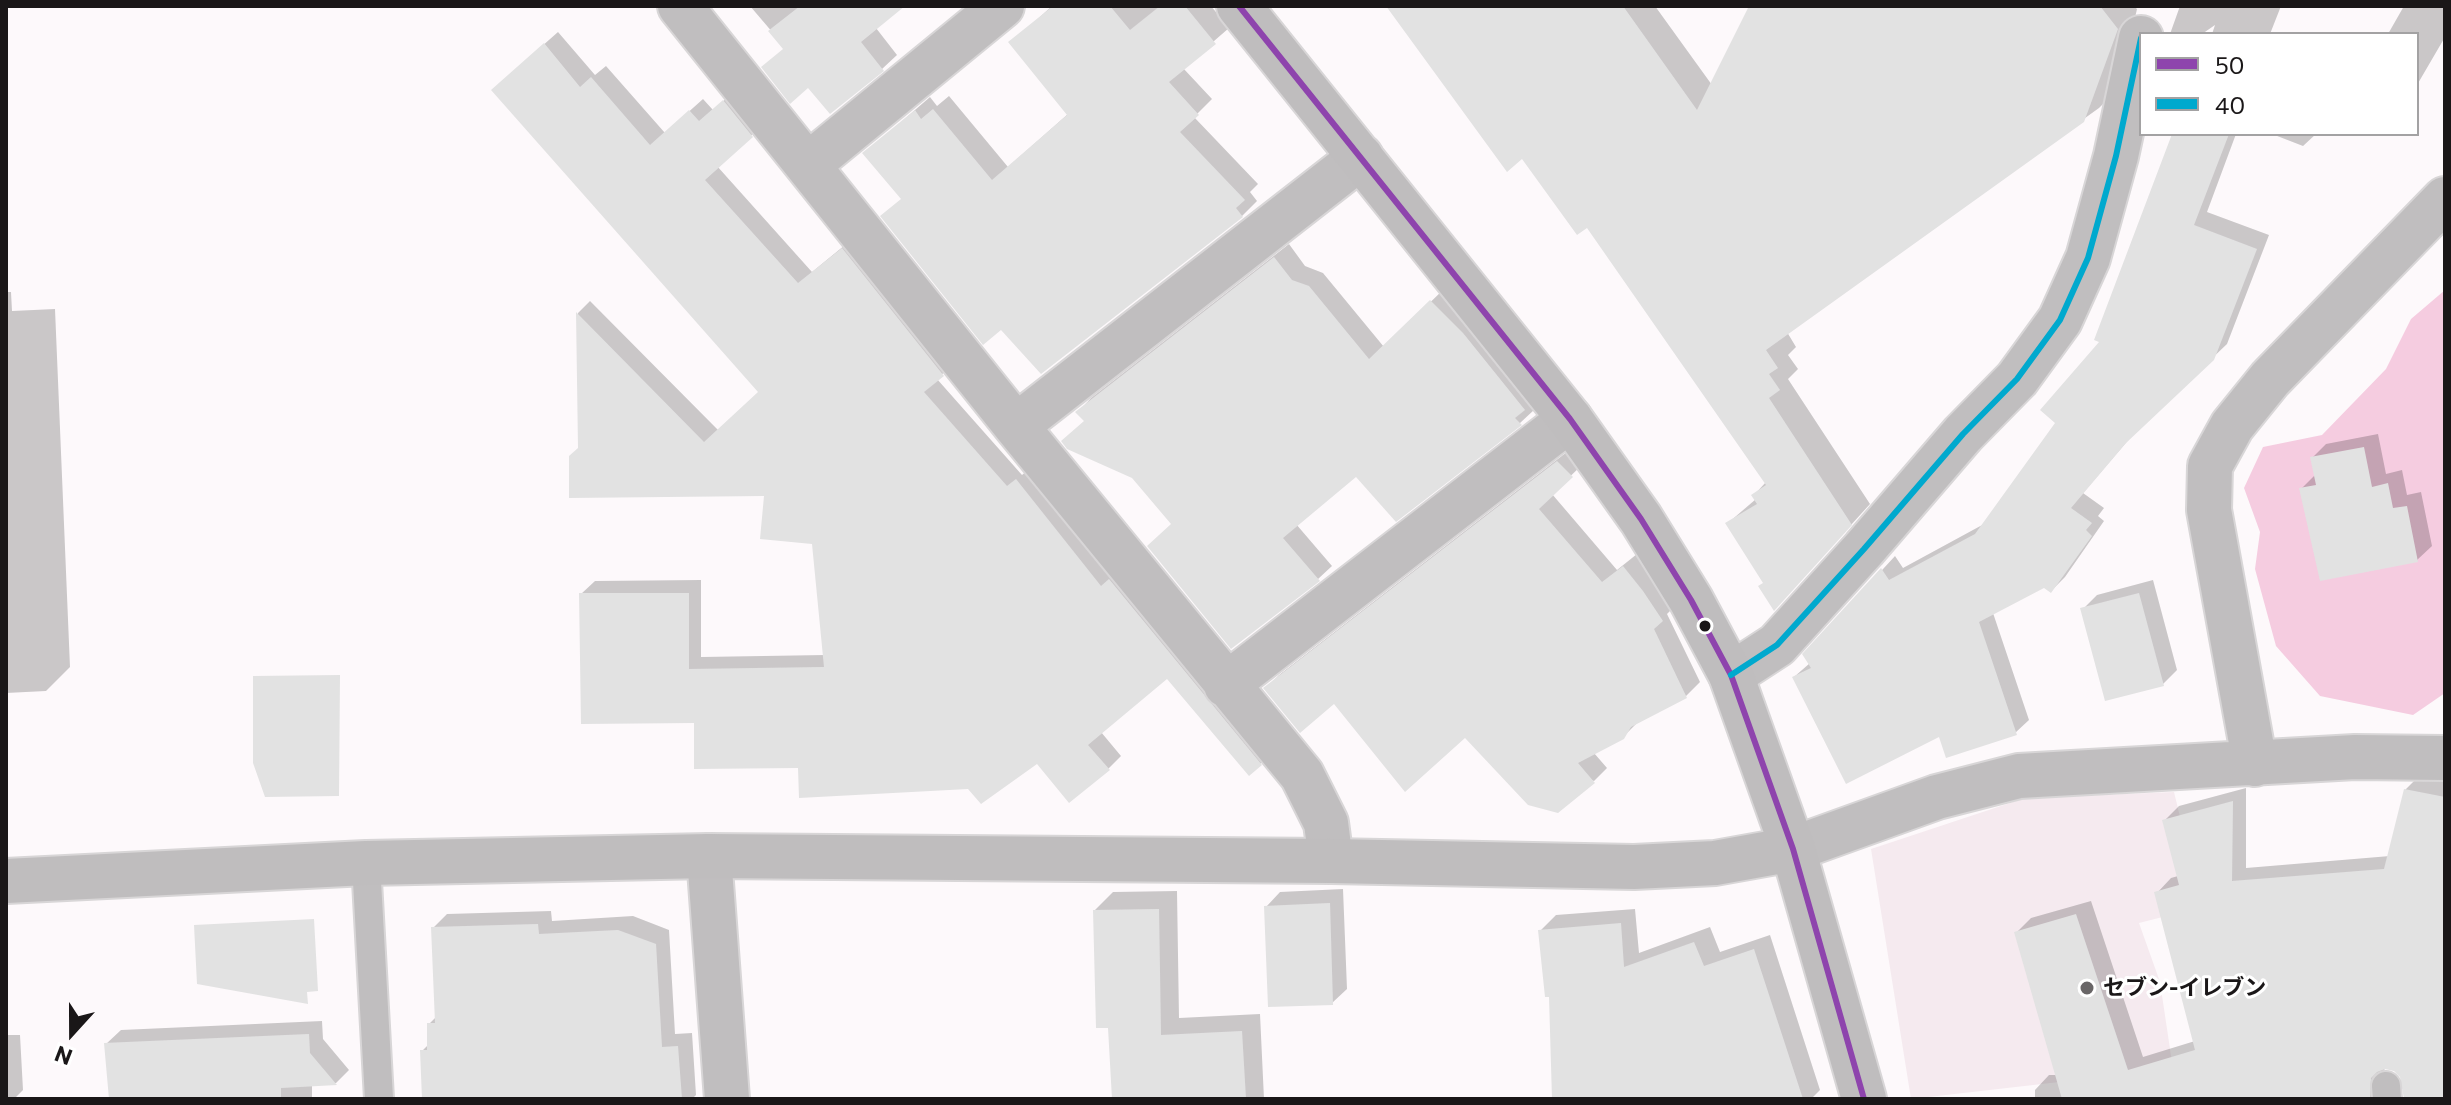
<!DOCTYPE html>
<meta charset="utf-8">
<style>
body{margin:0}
#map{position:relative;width:2451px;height:1105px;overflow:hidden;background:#fdf9fb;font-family:Commissioner,sans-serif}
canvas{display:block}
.frame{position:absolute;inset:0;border:8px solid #1a1718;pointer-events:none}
.legend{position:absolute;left:2139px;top:32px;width:280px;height:104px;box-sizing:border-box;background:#fff;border:2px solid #a3a2a3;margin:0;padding:10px 14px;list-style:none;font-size:24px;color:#1a1718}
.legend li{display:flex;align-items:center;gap:16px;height:40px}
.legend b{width:40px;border:2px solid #a3a2a3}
.north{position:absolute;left:32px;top:993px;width:80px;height:80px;-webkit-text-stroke:6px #fff;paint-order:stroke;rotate:201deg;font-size:22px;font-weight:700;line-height:32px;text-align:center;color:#1a1718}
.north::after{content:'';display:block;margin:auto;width:28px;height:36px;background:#1a1718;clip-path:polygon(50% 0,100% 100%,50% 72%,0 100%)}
</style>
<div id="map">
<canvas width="2451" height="1105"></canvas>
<div class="frame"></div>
<ul class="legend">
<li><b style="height:10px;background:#8e44ad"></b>50</li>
<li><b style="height:10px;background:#00a9ce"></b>40</li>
</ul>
<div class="north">N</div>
</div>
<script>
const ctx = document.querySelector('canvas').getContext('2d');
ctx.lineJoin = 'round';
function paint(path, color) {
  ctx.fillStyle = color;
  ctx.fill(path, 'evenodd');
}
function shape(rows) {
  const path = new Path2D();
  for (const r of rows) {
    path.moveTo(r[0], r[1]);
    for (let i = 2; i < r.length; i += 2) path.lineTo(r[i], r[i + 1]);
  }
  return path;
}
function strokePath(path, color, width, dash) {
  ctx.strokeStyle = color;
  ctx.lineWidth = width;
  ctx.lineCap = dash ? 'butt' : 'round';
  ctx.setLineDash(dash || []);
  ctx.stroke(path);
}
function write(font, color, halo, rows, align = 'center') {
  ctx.font = font + ' Commissioner,"Noto Sans JP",sans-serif';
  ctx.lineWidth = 6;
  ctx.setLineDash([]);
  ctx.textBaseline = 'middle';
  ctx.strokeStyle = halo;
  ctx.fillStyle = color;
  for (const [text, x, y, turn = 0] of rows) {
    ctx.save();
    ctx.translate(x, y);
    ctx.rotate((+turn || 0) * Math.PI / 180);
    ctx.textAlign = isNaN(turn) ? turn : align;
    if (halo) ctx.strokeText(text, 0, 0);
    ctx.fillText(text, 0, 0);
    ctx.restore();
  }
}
paint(shape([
 [2174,792,2202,907,2139,923,2160,982,2173,1069,1911,1099,1871,849,2025,798]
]), '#f5eaef');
paint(shape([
 [2445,290,2445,693,2413,715,2320,696,2276,646,2255,569,2260,532,2244,488,2263,447,2322,435,2386,369,2411,319]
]), '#f5cce0');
paint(shape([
 [750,6,902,6,876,28,897,55,882,69,785,47],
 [1052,6,1211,6,1229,28,1183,68,1212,99,1194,117,1258,184,1250,192,1257,201,1242,216,1042,372,865,153,930,97,937,106,949,96,1008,167,1068,114,1011,43],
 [1389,6,1655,6,1712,85,1753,6,2134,6,2137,9,2119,88,2099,108,1787,332,1796,347,1788,355,1798,369,1788,379,1870,504,1793,589,1765,582,1728,523,1756,499,1754,495,1766,482,1587,226],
 [2180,6,2281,6,2270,34,2212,34,2215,25,2202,34,2170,34],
 [2404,6,2445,6,2445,37,2417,85,2417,34,2388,34],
 [558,32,595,75,606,66,665,133,703,99,713,110,737,89,765,123,717,166,812,272,856,236,956,361,937,379,1022,475,1030,468,1273,751,1260,764,1167,677,1101,732,1121,756,1108,769,1037,761,969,787,800,766,696,721,581,594,595,581,701,580,701,657,825,655,814,542,767,494,580,448,578,313,590,301,719,431,760,392,507,77],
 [2174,134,2236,134,2207,212,2269,235,2227,344,2136,431,2083,493,2104,508,2098,516,2104,521,2065,577,2051,591,2044,585,1993,613,2029,720,2015,733,1940,735,1794,677,1810,663,1805,654,1895,556,1903,568,1984,524,2058,423,2102,341],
 [2272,134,2316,134,2303,146],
 [1289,244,1305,266,1323,273,1384,347,1445,288,1537,395,1528,404,1534,410,1520,423,1357,474,1296,524,1332,566,1318,579,1173,523,1078,412,1091,398],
 [6,292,11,292,12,311,55,309,70,667,46,691,6,693],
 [2378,434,2386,474,2402,470,2407,495,2421,492,2432,546,2417,560,2301,489,2316,474,2312,458,2326,444],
 [1572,448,1585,462,1552,494,1617,570,1637,554,1675,606,1667,614,1700,682,1686,696,1639,721,1623,737,1594,753,1607,768,1594,781,1465,735,1334,701,1266,688,1279,675],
 [2153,580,2177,670,2163,684,2083,609,2097,595],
 [2420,775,2445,781,2445,1099,2405,1099,2401,1074,2386,1067,2383,1072,2386,1093,2393,1099,2035,1099,2035,1090,2049,1075,2057,1075,2017,932,2031,918,2091,901,2143,1057,2195,1041,2157,893,2171,878,2178,876,2164,821,2179,806,2246,788,2246,868,2390,856,2405,790],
 [1343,889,1347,989,1332,1003,1266,907,1280,892],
 [1177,891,1179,1018,1260,1014,1264,1099,1114,1099,1110,1026,1095,910,1113,892],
 [1635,909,1639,953,1710,927,1720,952,1770,935,1820,1090,1811,1099,1556,1099,1551,995,1541,930,1556,915],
 [551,911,552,921,633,916,669,930,675,1034,692,1033,696,1095,692,1099,424,1099,422,1051,429,1044,429,1024,436,1017,433,928,447,914],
 [322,1021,323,1039,349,1070,336,1083,312,1084,312,1099,111,1099,106,1044,121,1030],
 [6,1035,20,1035,23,1090,14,1099,6,1099]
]), '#0003');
paint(shape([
 [800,6,905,6,861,42,884,71,830,114,808,88,790,104,761,67,783,49,768,31],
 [1053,6,1110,6,1130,30,1160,6,1185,6,1216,44,1169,82,1199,115,1180,132,1245,200,1236,208,1243,217,1041,374,1001,330,983,345,880,216,901,199,862,153,915,110,921,119,933,109,992,180,1067,115,1008,42],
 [1386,6,1623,6,1697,110,1749,6,2100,6,2118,29,2084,122,1766,350,1778,368,1769,374,1780,390,1769,398,1852,525,1774,611,1758,586,1763,583,1725,523,1757,504,1751,495,1766,485,1587,228,1577,235,1522,159,1507,172],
 [544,43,580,87,591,77,650,145,689,110,699,121,723,100,753,137,705,180,798,283,842,248,944,376,924,392,1007,486,1016,479,1101,586,1109,579,1262,765,1249,776,1167,679,1088,745,1110,770,1069,803,1037,764,981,804,968,789,799,798,798,768,694,769,694,723,581,724,579,593,689,593,689,669,824,667,812,544,760,539,764,496,569,498,569,456,578,448,576,312,704,442,758,392,491,90],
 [2172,134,2229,134,2194,225,2257,249,2214,360,2126,443,2071,508,2092,523,2086,530,2092,536,2051,593,2044,588,1979,622,2017,735,1946,758,1939,737,1846,784,1792,677,1811,668,1802,654,1881,568,1889,580,1975,534,2055,423,2040,410,2099,342,2094,340],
 [1274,257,1292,280,1309,286,1369,359,1430,300,1463,333,1525,410,1515,418,1522,425,1396,522,1356,477,1283,538,1320,581,1231,649,1147,546,1171,524,1132,478,1067,449,1061,441,1084,421,1075,412],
 [2364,447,2372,487,2388,483,2393,508,2407,506,2418,562,2320,581,2299,488,2316,485,2310,457],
 [1557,461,1573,477,1539,509,1602,582,1623,566,1643,591,1663,621,1654,629,1687,698,1631,727,1624,739,1578,763,1595,783,1558,813,1528,805,1465,738,1405,792,1334,704,1300,733,1263,688],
 [2139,593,2164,686,2105,701,2080,608],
 [340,675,339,796,265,797,253,763,253,676],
 [2404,789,2445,797,2445,1099,2404,1099,2400,1077,2394,1071,2385,1069,2377,1072,2371,1078,2370,1099,2062,1099,2014,932,2076,914,2128,1070,2195,1050,2154,892,2179,885,2162,820,2233,801,2232,881,2384,869],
 [1330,903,1333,1005,1268,1007,1264,906],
 [1159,909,1161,1035,1242,1031,1246,1099,1112,1099,1108,1028,1096,1028,1093,910],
 [314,919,318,991,307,992,308,1004,197,984,194,925],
 [1621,923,1624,967,1694,942,1704,966,1754,949,1803,1099,1552,1099,1549,997,1545,997,1538,930],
 [538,924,539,934,618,930,656,944,662,1047,678,1046,682,1099,422,1099,420,1050,427,1050,427,1023,435,1023,431,927],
 [309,1034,310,1053,337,1085,281,1088,281,1099,109,1099,104,1043]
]), '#e2e2e2');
const lane = shape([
 [366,863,379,1099],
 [2386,1086,2387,1099]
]);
const street = shape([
 [680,6,1016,426,1302,775,1326,823,1331,861],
 [808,165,1002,6],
 [1016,426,1361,157],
 [1731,675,1777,645,1864,549,1963,434,2017,379,2060,320,2088,258,2116,156,2141,38],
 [1226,685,1570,419],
 [2255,764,2209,510,2210,466,2232,426,2270,379,2445,199],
 [1793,849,1937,797,2019,776,2355,757,2445,758],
 [709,856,727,1099]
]);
const secondary = shape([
 [1239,6,1570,419,1641,519,1691,600,1731,675,1793,849,1864,1099],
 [6,881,366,863,709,856,1331,861,1634,867,1715,863,1793,849]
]);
strokePath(lane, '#d8d6d7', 32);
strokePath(street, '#d8d6d7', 48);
strokePath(secondary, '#d8d6d7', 48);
strokePath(lane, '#c0bebf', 28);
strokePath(street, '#c0bebf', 44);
strokePath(secondary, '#bfbdbe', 44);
strokePath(shape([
 [1239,6,1570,419,1641,519,1691,600,1731,675,1793,849,1864,1099]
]), '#8e44ad', 6);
strokePath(shape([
 [1731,675,1777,645,1864,549,1963,434,2017,379,2060,320,2088,258,2116,156,2141,38]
]), '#00a9ce', 6);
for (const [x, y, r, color] of [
 [1705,626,7,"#1a1718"],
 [2087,988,8,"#696667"]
]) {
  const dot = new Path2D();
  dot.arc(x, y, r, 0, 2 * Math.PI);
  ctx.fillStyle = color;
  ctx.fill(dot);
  strokePath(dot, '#fff', 3);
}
write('bold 22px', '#1a1718', '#fff', [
 ["セブン-イレブン",2103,988]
], 'left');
</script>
